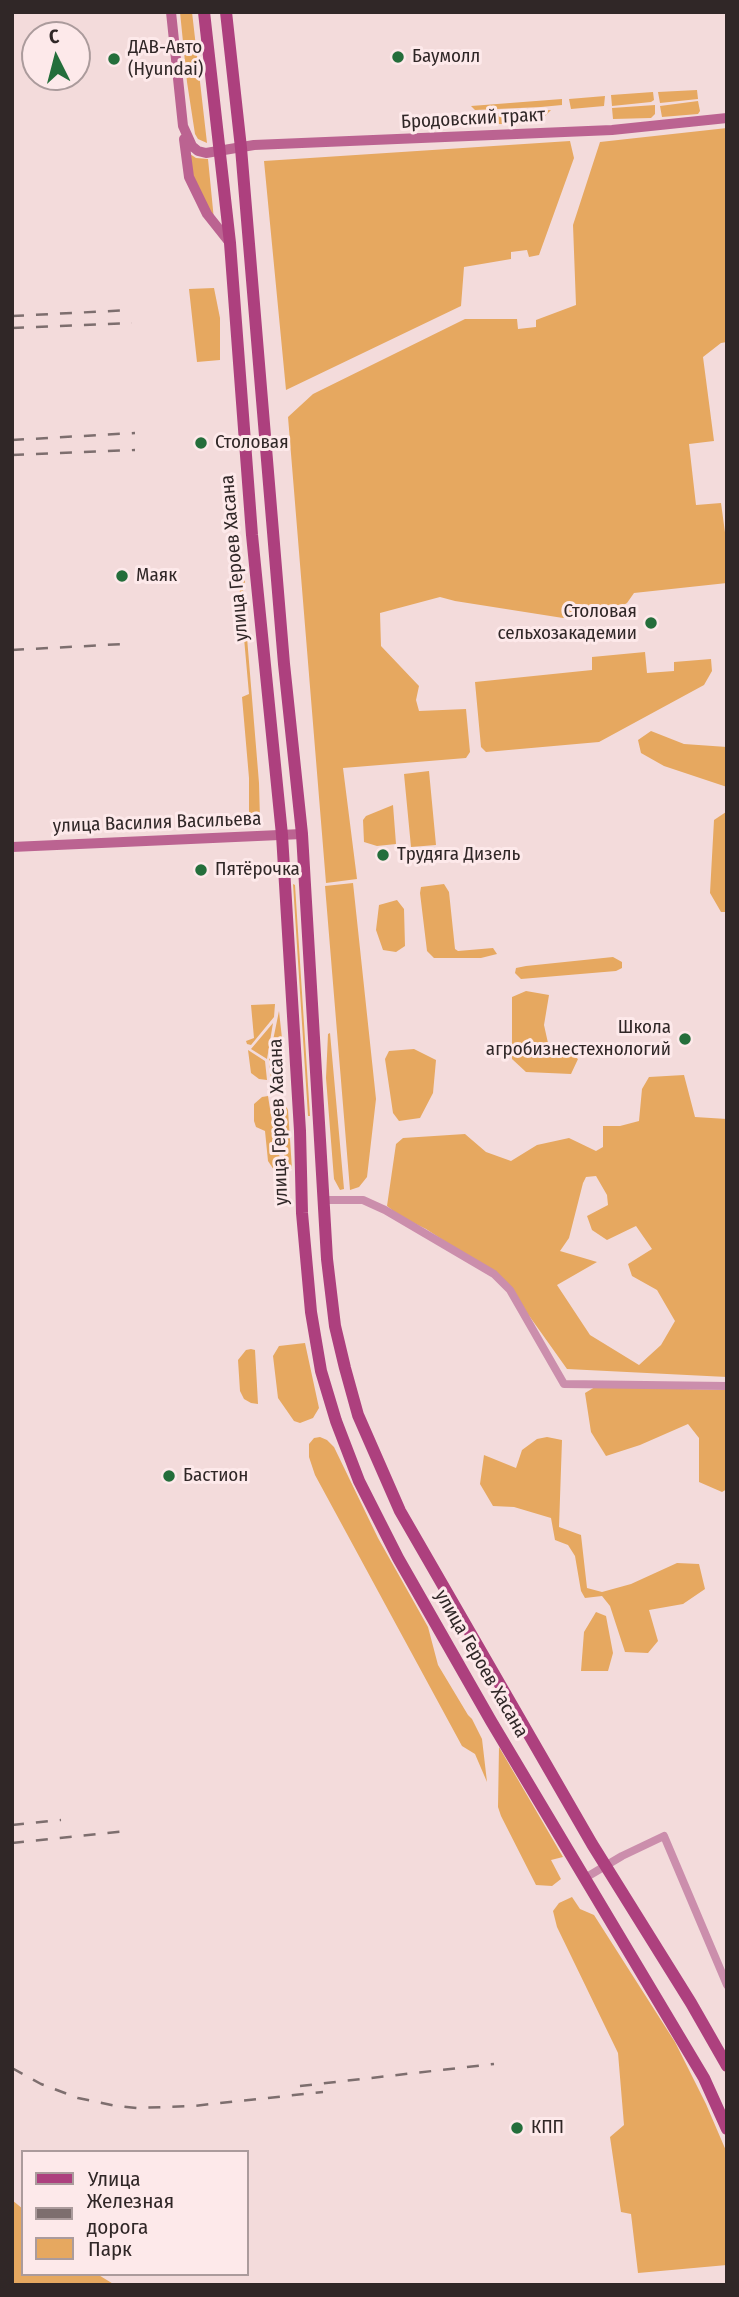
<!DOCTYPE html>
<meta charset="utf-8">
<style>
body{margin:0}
#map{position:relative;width:739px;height:2297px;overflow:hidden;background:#f3dbdb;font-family:"Fira Sans Condensed",sans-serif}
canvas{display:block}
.frame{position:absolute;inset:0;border:14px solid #302727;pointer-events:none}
.legend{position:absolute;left:21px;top:2150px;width:228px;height:126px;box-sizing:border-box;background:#fde9ea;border:2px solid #ab9b9c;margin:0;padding:9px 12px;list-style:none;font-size:21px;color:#302727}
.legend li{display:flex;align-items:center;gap:14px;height:35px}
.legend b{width:35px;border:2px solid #ab9b9c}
.north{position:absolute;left:21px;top:21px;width:70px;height:70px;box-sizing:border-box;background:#fde9ea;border:2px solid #ab9b9c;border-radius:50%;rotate:354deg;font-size:19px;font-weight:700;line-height:28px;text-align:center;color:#302727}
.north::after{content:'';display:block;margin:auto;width:24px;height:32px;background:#246e3b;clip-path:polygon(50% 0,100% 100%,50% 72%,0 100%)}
</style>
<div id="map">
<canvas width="739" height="2297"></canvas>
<div class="frame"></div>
<ul class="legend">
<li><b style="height:9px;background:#ad407e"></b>Улица</li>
<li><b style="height:9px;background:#7d6e6e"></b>Железная дорога</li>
<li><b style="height:19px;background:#e6a860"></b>Парк</li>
</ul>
<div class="north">С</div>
</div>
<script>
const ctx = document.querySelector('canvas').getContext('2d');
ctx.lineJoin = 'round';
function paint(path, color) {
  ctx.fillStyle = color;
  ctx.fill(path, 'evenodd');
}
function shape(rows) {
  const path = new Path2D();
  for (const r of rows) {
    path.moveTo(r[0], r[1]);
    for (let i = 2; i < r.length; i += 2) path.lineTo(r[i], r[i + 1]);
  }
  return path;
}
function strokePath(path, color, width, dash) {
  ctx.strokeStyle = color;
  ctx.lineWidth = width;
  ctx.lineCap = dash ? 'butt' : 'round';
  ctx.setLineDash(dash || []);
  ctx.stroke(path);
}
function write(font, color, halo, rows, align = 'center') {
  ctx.font = font + ' "Fira Sans Condensed",sans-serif';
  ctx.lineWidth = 6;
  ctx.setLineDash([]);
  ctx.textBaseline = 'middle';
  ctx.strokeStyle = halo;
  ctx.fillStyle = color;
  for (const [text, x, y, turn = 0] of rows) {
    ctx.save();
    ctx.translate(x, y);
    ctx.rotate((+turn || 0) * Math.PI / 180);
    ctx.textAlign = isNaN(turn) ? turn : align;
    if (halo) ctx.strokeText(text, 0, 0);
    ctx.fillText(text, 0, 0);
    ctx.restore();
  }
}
paint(shape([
 [180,12,192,12,207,143,198,139,195,134,187,82],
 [697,90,698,99,660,103,658,92],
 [653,92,654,100,651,102,612,106,611,95],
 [605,96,604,106,571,109,569,99],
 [562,99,562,105,541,107,475,110,471,106],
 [698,101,700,111,698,114,662,117,660,106],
 [655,105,655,114,651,118,613,119,612,108],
 [551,110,541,120,521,124,475,124,474,119,481,114],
 [727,128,727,342,721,343,703,357,714,441,689,444,696,505,721,503,727,547,727,583,634,593,627,603,617,609,563,618,455,601,440,597,380,613,381,646,419,686,416,700,419,711,466,709,470,752,466,758,343,768,357,879,326,883,288,417,313,394,465,319,517,319,518,329,536,327,536,320,576,305,573,225,600,142],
 [570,141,574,158,539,255,529,257,527,250,511,252,511,259,464,267,461,306,286,390,264,161],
 [190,154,196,158,208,159,214,220,193,179],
 [214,288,220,318,220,360,197,362,189,289],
 [236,548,239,549,245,582,243,589,259,783,260,820,249,823,249,778,242,697,249,694,238,571,234,554],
 [645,652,647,673,674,671,674,662,711,659,712,671,704,685,599,742,486,752,481,747,475,682,592,670,592,657],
 [651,731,684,744,727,747,727,787,664,766,641,753,638,740],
 [429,771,436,845,411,847,404,774],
 [393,805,396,844,377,846,364,842,363,820,366,816],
 [726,812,727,912,721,912,710,893,714,820],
 [353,883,376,1099,367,1177,359,1187,350,1190,325,886],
 [293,884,295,885,310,1116,308,1116],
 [444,884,449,892,455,949,458,951,493,948,497,954,481,958,434,958,427,951,420,893,421,887],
 [397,900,404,909,405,946,396,952,383,950,376,930,379,905],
 [613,957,622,962,622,968,616,971,521,979,515,973,516,968,526,966],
 [526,991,549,995,544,1025,548,1043,568,1052,578,1059,571,1074,526,1072,512,1059,512,997],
 [275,1004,274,1017,251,1045,247,1044,246,1041,254,1038,251,1005],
 [279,1011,285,1066,281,1074,271,1079,269,1060],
 [273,1023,267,1059,251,1049],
 [330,1033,344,1189,340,1190,334,1179,326,1078,328,1034],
 [414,1049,436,1060,433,1093,420,1118,399,1121,393,1113,385,1059,389,1051],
 [248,1050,265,1061,267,1080,259,1079,251,1073],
 [684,1075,695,1117,727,1119,727,1377,567,1369,530,1317,495,1274,426,1229,401,1217,387,1206,396,1144,403,1138,465,1134,486,1152,511,1161,537,1145,569,1138,596,1151,603,1147,603,1126,620,1126,639,1121,642,1089,649,1077],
 [596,1176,607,1195,608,1205,587,1216,592,1230,607,1240,636,1226,652,1249,628,1264,632,1276,657,1290,675,1321,661,1345,639,1365,590,1335,557,1285,597,1262,560,1251,569,1238,583,1183,586,1177],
 [268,1096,271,1115,286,1188,268,1161,265,1131,256,1127,254,1121,254,1104,262,1097],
 [273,1097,283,1100,288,1110,292,1169,287,1169,285,1160],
 [305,1343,319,1408,313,1418,300,1423,294,1421,278,1398,273,1356,279,1346],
 [251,1349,255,1350,258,1404,251,1403,244,1399,240,1391,238,1360,246,1350],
 [595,1387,727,1390,727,1489,722,1492,699,1482,699,1438,688,1424,640,1445,606,1456,591,1432,585,1393],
 [320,1437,327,1440,334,1447,378,1538,428,1627,438,1665,468,1715,472,1719,482,1739,487,1782,475,1754,462,1746,315,1475,309,1457,309,1444,314,1438],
 [547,1437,562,1440,559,1527,581,1535,587,1588,602,1592,631,1584,677,1563,699,1564,705,1589,683,1604,649,1610,658,1641,648,1653,625,1652,610,1606,602,1596,585,1598,581,1591,575,1556,568,1545,555,1540,551,1518,514,1507,493,1506,480,1484,484,1455,516,1468,522,1450,537,1439],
 [596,1612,606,1616,613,1653,608,1671,581,1671,584,1632],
 [499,1747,563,1857,551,1860,561,1879,552,1886,536,1885,501,1816,498,1807],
 [572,1897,580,1909,594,1915,675,2042,706,2104,727,2153,727,2265,638,2273,631,2214,621,2212,610,2137,624,2125,618,2053,557,1927,553,1911,559,1903],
 [12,2200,23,2209,23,2274,97,2274,115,2285,12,2285]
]), '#e6a860');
strokePath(shape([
 [323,1200,363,1200,385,1210,494,1274,510,1290,564,1384,727,1386],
 [585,1878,622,1856,664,1836,727,1985]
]), '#cb8eac', 8);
strokePath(shape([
 [171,12,183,126,192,146,198,151,206,153,254,145,612,130,727,118],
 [184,139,189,177,207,214,230,243],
 [12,847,302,834]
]), '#bb6391', 10);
strokePath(shape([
 [204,12,230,243,252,535,282,835,300,1131,302,1213,311,1312,321,1371,336,1421,359,1481,398,1558,491,1721,704,2078,727,2129],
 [226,12,241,148,284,664,302,834,327,1259,335,1326,345,1368,358,1415,400,1511,592,1844,691,2003,727,2066]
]), '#ad407e', 12);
strokePath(shape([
 [12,316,131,310],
 [12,328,132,323],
 [12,440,135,433],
 [12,455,135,450],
 [12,650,124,644],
 [12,1825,61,1820],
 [12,1843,126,1831],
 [12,2068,41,2084,78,2098,116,2106,137,2108,193,2106,323,2092],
 [300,2086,494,2064]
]), '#7d6e6e', 2.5, [12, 12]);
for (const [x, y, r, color] of [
 [398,57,7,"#246e3b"],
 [114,59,7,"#246e3b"],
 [201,443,7,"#246e3b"],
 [122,576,7,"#246e3b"],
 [651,623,7,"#246e3b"],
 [383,855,7,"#246e3b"],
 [201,870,7,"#246e3b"],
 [685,1039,7,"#246e3b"],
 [169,1476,7,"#246e3b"],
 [517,2128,7,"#246e3b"]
]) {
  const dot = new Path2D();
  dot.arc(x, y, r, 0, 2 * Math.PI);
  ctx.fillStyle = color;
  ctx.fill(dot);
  strokePath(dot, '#fde9ea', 2.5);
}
write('19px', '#302727', '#fde9ea', [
 ["ДАВ-Авто",128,48],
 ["(Hyundai)",128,70],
 ["Баумолл",412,57],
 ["Столовая",215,443],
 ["Маяк",136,576],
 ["Столовая",637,612,"right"],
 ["сельхозакадемии",637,634,"right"],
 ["Трудяга Дизель",397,855],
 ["Пятёрочка",215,870],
 ["Школа",671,1028,"right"],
 ["агробизнестехнологий",671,1050,"right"],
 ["Бастион",183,1476],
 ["КПП",531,2128]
], 'left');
write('19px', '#302727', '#fde9ea', [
 ["Бродовский тракт",473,119,-3],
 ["улица Героев Хасана",235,558,-95],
 ["улица Василия Васильева",157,823,-2],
 ["улица Героев Хасана",279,1122,-92],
 ["улица Героев Хасана",481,1664,60]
]);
</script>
